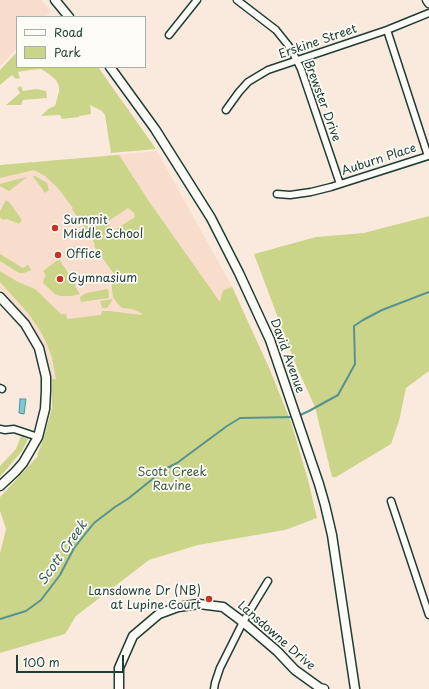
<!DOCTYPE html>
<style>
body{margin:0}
#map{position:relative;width:429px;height:689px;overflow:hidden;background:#faeade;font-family:"Playpen Sans",sans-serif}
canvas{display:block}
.legend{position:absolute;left:16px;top:16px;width:130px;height:52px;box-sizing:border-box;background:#fdfcf7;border:1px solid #a4b0a9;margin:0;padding:5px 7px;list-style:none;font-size:12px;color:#1f3d34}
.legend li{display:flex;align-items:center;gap:8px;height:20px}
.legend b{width:20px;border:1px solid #a4b0a9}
.scale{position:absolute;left:16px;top:655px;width:108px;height:18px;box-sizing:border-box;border:2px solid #1f3d34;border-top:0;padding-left:5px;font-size:12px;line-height:14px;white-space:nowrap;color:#1f3d34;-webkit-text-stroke:3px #fdfcf7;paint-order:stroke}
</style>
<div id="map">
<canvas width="429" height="689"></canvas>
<ul class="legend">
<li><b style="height:5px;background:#fdfcf7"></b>Road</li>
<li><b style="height:11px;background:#cbd589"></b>Park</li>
</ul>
<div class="scale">100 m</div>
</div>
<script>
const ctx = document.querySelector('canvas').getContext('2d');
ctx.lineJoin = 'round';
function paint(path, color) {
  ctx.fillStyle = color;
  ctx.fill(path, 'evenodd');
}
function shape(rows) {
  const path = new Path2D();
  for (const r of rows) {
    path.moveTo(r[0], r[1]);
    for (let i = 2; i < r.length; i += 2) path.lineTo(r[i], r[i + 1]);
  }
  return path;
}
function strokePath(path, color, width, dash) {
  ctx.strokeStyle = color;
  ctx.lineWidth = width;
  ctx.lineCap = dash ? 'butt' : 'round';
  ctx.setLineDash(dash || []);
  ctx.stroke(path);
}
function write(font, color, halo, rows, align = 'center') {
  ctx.font = font + ' "Playpen Sans",sans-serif';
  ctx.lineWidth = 3.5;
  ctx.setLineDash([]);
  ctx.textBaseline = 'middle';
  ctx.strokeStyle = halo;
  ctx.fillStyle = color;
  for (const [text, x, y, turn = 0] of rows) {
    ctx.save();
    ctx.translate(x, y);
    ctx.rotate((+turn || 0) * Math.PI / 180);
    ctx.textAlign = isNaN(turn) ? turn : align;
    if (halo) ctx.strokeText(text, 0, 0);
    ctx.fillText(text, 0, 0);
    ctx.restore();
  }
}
paint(shape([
 [0,0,41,0,51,11,45,17,17,17,17,48,0,67],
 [157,151,235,292,270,370,37,455,44,437,52,408,52,379,43,347,28,320,0,288,0,165]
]), '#f8ddcd');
paint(shape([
 [17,52,17,67,98,67,156,149,111,153,105,115,102,111,90,105,91,114,79,116,79,117,62,119,60,115,41,116,48,109,55,106,59,92,59,86,56,80,49,74,41,69,29,70,18,72,20,78,16,79,12,75,0,85,0,70],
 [21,86,23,91,36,89,46,91,47,98,23,100,21,105,6,105,20,93,17,88],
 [119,155,150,203,220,302,222,293,224,290,232,287,270,370,291,422,308,480,317,518,285,530,198,545,149,560,76,616,65,634,0,653,0,553,6,529,0,511,0,497,38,456,37,455,44,437,52,408,52,379,56,379,52,358,47,344,41,332,28,313,0,282,0,271,18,282,35,289,61,314,66,314,67,319,101,315,102,311,109,311,142,315,141,313,132,309,122,308,118,304,113,297,112,290,112,284,115,277,114,274,94,246,95,244,72,209,73,208,57,187,45,176,34,170,0,178,0,165],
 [128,208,134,213,135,217,113,231,107,222],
 [33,176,35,176,47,183,49,190,45,193],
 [27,177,9,191,0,186,0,184,7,182],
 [6,200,10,203,22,220,19,224,7,219,5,219,4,220,0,218,0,211],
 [429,216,429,371,406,388,399,421,391,444,336,477,332,477,315,407,295,363,254,254,316,237,364,233],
 [0,254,23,268,28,265,29,266,31,270,27,272,23,273,19,273,0,261],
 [59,259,76,285,75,286,80,294,72,296,60,296,55,294,43,283,44,278,46,276,43,271],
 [108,289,109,298,81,302,80,297,86,293],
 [113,299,107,308,102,308,100,301],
 [21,436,28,439,22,451,0,477,0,466,16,449]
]), '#cbd589');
const water = shape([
 [20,399,26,399,24,414,19,413,20,399]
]);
paint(water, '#7acad4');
strokePath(water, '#569294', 1);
strokePath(shape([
 [298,416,309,411,338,395,355,364,354,326,363,320,382,310,429,292],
 [0,619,26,611,41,600,60,575,74,548,94,523,115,507,129,498,165,469,177,463,227,426,240,418,294,417]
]), '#569294', 2);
const street = shape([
 [237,0,276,30,288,45,293,53,301,69,340,184],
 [169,35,197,0],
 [226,110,239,92,248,82,268,70,387,30,429,13],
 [277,194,290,195,311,192,331,187,428,156,387,30],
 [0,388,2,389],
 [0,429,5,430,14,429,38,437],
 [391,501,429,615],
 [214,689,215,683,220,668,243,622,268,581]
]);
const secondary = shape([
 [55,0,69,17],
 [427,0,429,3],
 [110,67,155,129,211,218,239,273,270,340,319,484,325,505,332,535,355,689],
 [0,297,25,324,39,348,46,377,46,391,45,409,38,437,23,463,15,472,0,486],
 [119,689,119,668,133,636,159,614,178,607,199,604,223,607,243,622,277,651,295,670,320,688,324,689]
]);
strokePath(street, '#1f3d34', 9);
strokePath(secondary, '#1f3d34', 11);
strokePath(street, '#fdfcf7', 6);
strokePath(secondary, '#fdfcf7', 8);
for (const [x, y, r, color] of [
 [55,228,4,"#c8321e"],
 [58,255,4,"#c8321e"],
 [60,279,4,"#c8321e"],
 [209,599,4,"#c8321e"]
]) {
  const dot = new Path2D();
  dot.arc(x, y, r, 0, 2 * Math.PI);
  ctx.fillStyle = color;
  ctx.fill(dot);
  strokePath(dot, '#fdfcf7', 1.5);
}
write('12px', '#1f3d34', '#fdfcf7', [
 ["Erskine Street",318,42,-19],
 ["Brewster Drive",322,101,70],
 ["Auburn Place",379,160,-18],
 ["David Avenue",287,356,70],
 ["Lansdowne Drive",276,636,41]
]);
write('12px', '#1f3d34', '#fdfcf7', [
 ["Summit",63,221],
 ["Middle School",63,235],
 ["Office",66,255],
 ["Gymnasium",68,279],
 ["Lansdowne Dr (NB)",201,592,"right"],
 ["at Lupine Court",201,606,"right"]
], 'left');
write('12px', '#415b45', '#fdfcf7', [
 ["Scott Creek",172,473],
 ["Ravine",172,487]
]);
write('italic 13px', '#36605c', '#fdfcf7', [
 ["Scott Creek",63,553,-55]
]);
</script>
